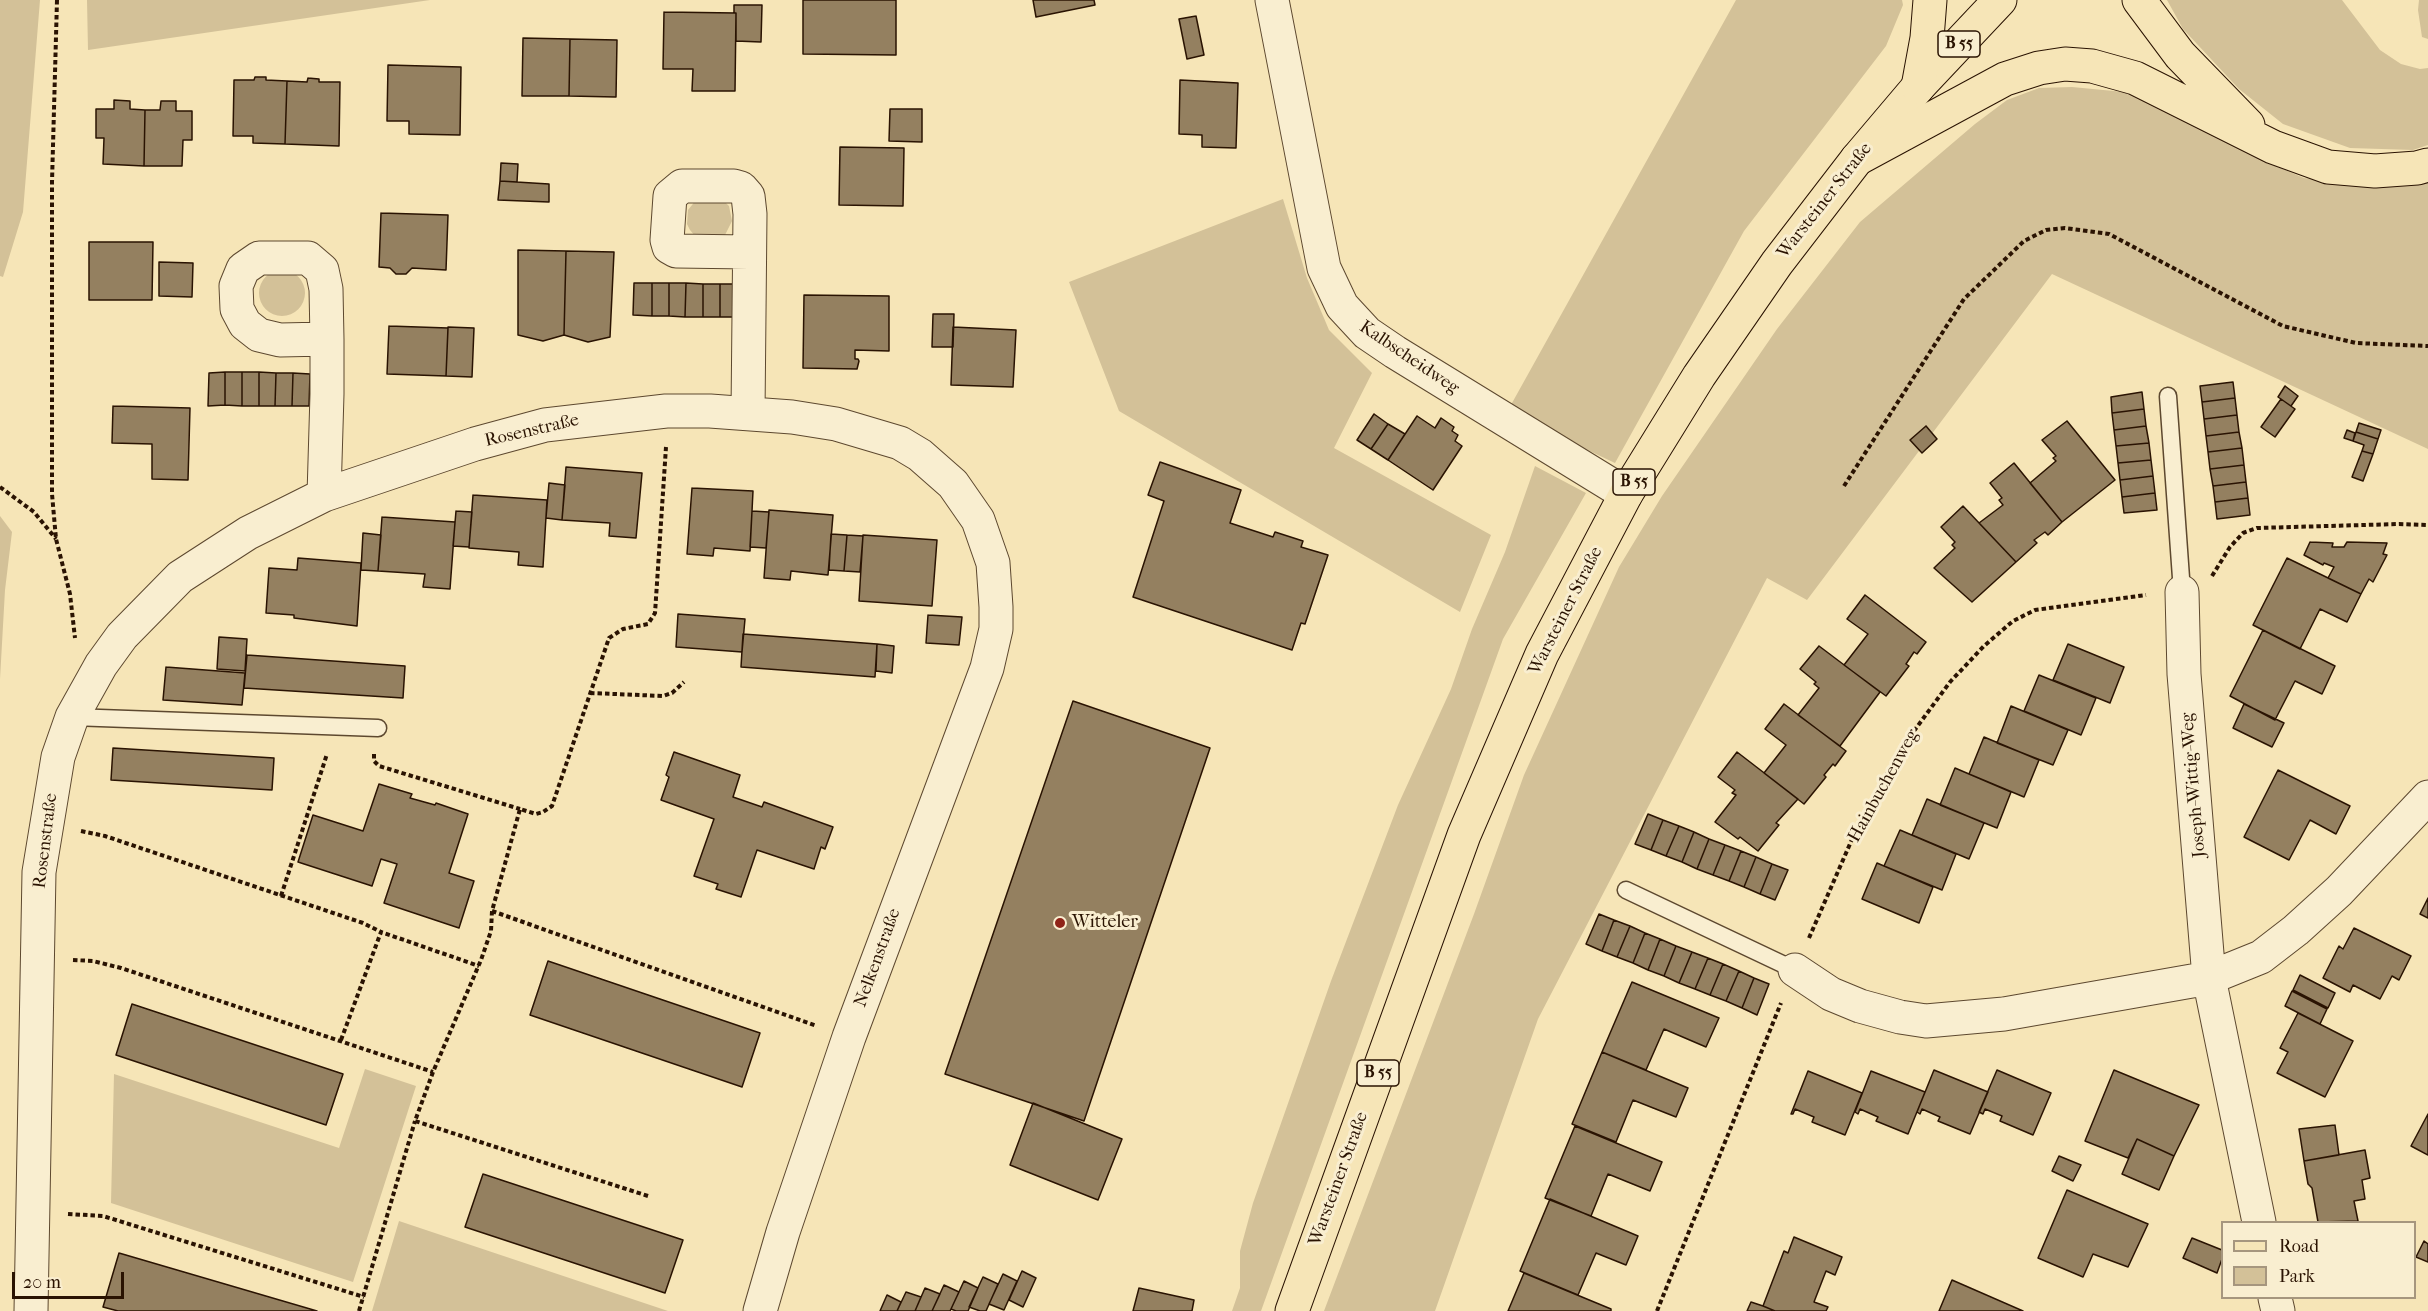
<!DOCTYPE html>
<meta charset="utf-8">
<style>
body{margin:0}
#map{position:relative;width:2428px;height:1311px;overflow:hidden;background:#f6e5b7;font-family:"IM FELL French Canon",serif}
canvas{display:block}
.legend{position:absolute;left:2221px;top:1221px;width:195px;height:78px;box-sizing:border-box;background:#f9eed0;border:2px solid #a6967e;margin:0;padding:8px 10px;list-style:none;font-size:18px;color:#2a1302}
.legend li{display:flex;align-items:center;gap:12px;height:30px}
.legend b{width:30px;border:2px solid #a6967e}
.scale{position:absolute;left:12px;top:1272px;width:112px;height:27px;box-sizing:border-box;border:3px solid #2a1302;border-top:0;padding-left:8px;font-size:18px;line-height:21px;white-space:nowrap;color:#2a1302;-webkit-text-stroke:4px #f9eed0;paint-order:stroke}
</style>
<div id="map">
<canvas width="2428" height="1311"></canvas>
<ul class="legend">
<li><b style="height:8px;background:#f6e5b7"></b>Road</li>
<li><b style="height:16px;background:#d3c198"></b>Park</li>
</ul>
<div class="scale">20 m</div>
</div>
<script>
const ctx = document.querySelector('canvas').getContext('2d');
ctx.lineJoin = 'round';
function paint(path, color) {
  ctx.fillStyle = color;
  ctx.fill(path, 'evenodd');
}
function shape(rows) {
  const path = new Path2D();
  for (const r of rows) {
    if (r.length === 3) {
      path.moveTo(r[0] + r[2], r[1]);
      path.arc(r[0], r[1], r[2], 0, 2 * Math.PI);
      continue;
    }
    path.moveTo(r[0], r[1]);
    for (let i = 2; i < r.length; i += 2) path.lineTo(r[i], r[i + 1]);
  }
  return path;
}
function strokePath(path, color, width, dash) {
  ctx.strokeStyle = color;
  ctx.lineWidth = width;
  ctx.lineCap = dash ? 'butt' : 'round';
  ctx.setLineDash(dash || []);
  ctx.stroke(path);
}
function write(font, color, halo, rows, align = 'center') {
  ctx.font = font + ' "IM FELL French Canon",serif';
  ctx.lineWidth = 6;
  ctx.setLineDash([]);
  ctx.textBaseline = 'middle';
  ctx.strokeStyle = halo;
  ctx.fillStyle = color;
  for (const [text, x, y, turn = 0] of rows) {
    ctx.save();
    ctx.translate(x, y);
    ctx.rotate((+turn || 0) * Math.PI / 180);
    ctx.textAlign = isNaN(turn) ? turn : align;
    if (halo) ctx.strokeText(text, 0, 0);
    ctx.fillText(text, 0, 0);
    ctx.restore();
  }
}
paint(shape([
 [0,0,40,0,23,212,3,277,0,276],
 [87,0,430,0,88,50],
 [1736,0,1902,0,1903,5,1886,46,1744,231,1615,463,1507,412],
 [2167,0,2342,0,2380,50,2401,64,2420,69,2428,68,2428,145,2413,150,2350,148,2283,124,2239,89,2183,29],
 [2419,0,2428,0,2428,39,2422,37,2418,10],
 [2072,87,2124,92,2250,155,2304,178,2372,186,2428,183,2428,449,2052,274,1807,600,1767,578,1538,1019,1435,1311,1324,1311,1474,914,1524,775,1619,567,1662,496,1777,329,1860,222,1975,124,2007,100,2039,88],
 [1283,199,1307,278,1329,330,1372,373,1334,448,1491,535,1460,612,1119,411,1069,282],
 [696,200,724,201,729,206,732,221,725,235,695,236,690,230,687,224,688,210],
 [282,293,23],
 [1535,466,1586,493,1503,639,1261,1311,1232,1311,1240,1288,1240,1251,1253,1203,1331,981,1398,805,1451,689,1472,629,1505,552],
 [0,516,12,532,5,590,0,679],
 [365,1069,416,1086,353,1282,111,1203,114,1074,339,1148],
 [399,1221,668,1311,372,1311]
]), '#d3c198');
const building = shape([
 [803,0,896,0,896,55,803,54,803,0],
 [1033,0,1094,0,1095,5,1036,17,1033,0],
 [734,5,762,5,761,42,736,41,736,13,734,13,734,5],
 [664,12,736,13,735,91,692,91,693,69,663,69,664,12],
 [1196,16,1204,55,1187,59,1179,19,1196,16],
 [523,38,570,39,569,96,522,96,523,38],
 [570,39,617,40,616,97,569,96,570,39],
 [388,65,461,67,460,135,409,134,409,121,387,121,388,65],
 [255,77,266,77,266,80,287,81,285,144,253,143,253,136,233,136,234,80,254,80,255,77],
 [308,78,319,79,319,82,340,82,339,146,285,144,287,81,307,82,308,78],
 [1180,80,1238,83,1236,148,1202,147,1202,135,1179,134,1180,80],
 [114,100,130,101,130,109,145,110,144,166,103,164,104,138,96,138,96,109,114,109,114,100],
 [161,101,176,101,176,111,192,111,192,140,183,140,182,166,144,166,145,110,160,110,161,101],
 [890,109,922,109,922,142,889,141,890,109],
 [840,147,904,148,903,206,839,205,840,147],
 [501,163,518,164,517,182,500,181,501,163],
 [500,181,549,184,549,202,498,200,500,181],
 [381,213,448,215,446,270,412,268,406,274,396,274,390,268,379,267,381,213],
 [89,242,153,242,152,300,89,300,89,242],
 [518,250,566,251,564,335,543,341,518,335,518,250],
 [566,251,614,252,610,337,588,342,564,335,566,251],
 [159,262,193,263,192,297,159,296,159,262],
 [634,283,652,283,652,316,633,315,634,283],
 [652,283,669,283,669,316,652,316,652,283],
 [669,283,686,283,685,317,669,316,669,283],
 [686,283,703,284,703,317,685,317,686,283],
 [703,284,720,284,720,317,703,317,703,284],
 [720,284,737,284,736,317,720,317,720,284],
 [804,295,889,296,889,351,855,350,855,359,858,359,859,361,857,369,803,368,804,295],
 [933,314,954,314,953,347,932,347,933,314],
 [389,326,448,328,446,376,387,374,389,326],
 [448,327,474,328,472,377,446,376,448,327],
 [953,327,1016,330,1013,387,951,385,953,327],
 [225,372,225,405,208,406,209,373,225,372],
 [225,372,242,372,242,406,225,405,225,372],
 [242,372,259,372,259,406,242,406,242,372],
 [259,372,276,373,275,406,259,406,259,372],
 [276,373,293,373,292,406,275,406,276,373],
 [293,373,310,374,309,406,292,406,293,373],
 [2233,382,2235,398,2202,402,2200,386,2233,382],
 [2285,386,2298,396,2291,406,2278,397,2285,386],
 [2142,392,2144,409,2112,413,2111,397,2142,392],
 [2235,398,2237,415,2204,419,2202,402,2235,398],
 [2281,399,2295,409,2275,437,2261,427,2281,399],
 [113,406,190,408,188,480,152,479,152,444,112,443,113,406],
 [2144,409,2146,426,2114,430,2112,413,2144,409],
 [1374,414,1388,424,1371,449,1357,440,1374,414],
 [2237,415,2239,432,2206,436,2204,419,2237,415],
 [1417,416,1435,428,1441,418,1454,427,1452,431,1458,435,1455,441,1462,446,1433,490,1388,460,1417,416],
 [2067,421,2115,480,2062,522,2030,483,2056,461,2053,458,2056,456,2042,440,2067,421],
 [2359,423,2381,430,2378,439,2356,432,2359,423],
 [1388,424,1405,434,1388,460,1371,449,1388,424],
 [1926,426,1937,439,1922,453,1910,440,1926,426],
 [2146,426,2149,443,2116,446,2114,430,2146,426],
 [2347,430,2355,433,2353,441,2344,438,2347,430],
 [2239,432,2242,448,2208,452,2206,436,2239,432],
 [2356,432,2378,439,2373,454,2362,451,2364,445,2353,441,2356,432],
 [2149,443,2151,460,2118,463,2116,446,2149,443],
 [2242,448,2244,465,2210,469,2208,452,2242,448],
 [2362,451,2373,454,2363,481,2352,477,2362,451],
 [2151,460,2153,476,2120,480,2118,463,2151,460],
 [1160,462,1241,490,1230,523,1273,537,1275,532,1303,541,1301,547,1328,555,1305,624,1301,623,1292,650,1133,597,1164,501,1148,495,1160,462],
 [2014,463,2062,522,2048,535,2045,532,2034,540,2037,543,2016,562,1979,523,2003,505,1999,500,2002,498,1990,483,2014,463],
 [2244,465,2246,482,2213,486,2210,469,2244,465],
 [566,467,642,473,636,538,609,536,610,523,562,520,566,467],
 [2153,476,2155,493,2122,497,2120,480,2153,476],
 [2246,482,2248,498,2215,502,2213,486,2246,482],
 [549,483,565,485,562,520,546,518,549,483],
 [692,488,753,491,750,551,714,548,713,556,687,554,692,488],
 [2155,493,2157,510,2124,513,2122,497,2155,493],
 [473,495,547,500,543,567,518,565,519,552,469,548,473,495],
 [2248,498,2250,515,2217,519,2215,502,2248,498],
 [1963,506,2016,562,1972,602,1934,568,1955,548,1952,545,1955,542,1941,527,1963,506],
 [769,510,833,515,828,575,791,571,790,580,764,578,769,510],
 [456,511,472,512,469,547,453,546,456,511],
 [752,511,769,512,766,548,750,547,752,511],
 [382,517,455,522,450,589,423,587,425,574,378,571,382,517],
 [363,533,381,535,378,571,361,570,363,533],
 [831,534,847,535,844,571,829,570,831,534],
 [847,535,863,536,860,572,844,571,847,535],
 [863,535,937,540,932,606,859,601,863,535],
 [2310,542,2333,543,2332,547,2344,547,2347,542,2387,543,2383,554,2387,555,2373,582,2369,579,2361,594,2328,578,2334,567,2324,563,2323,565,2304,555,2310,542],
 [298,558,361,563,357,626,294,618,294,615,266,613,269,568,297,570,298,558],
 [2287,558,2361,594,2347,622,2320,609,2300,649,2253,625,2287,558],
 [1865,595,1926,642,1917,654,1914,652,1906,664,1909,666,1886,696,1844,665,1868,634,1847,619,1865,595],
 [678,614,745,619,742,652,676,647,678,614],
 [928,615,962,617,959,645,926,643,928,615],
 [2263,630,2335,666,2322,694,2295,681,2275,720,2230,696,2263,630],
 [743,634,877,644,875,677,741,667,743,634],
 [219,637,247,639,245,671,217,669,219,637],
 [877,644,894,646,892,673,876,671,877,644],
 [2068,644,2124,667,2110,703,2053,680,2068,644],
 [1819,646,1880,692,1840,746,1798,715,1819,688,1814,684,1816,682,1800,669,1819,646],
 [247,655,405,666,403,698,244,688,247,655],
 [166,667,245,673,242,705,163,700,166,667],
 [2039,675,2096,698,2081,735,2024,711,2039,675],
 [1073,701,1210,748,1084,1121,945,1074,1073,701],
 [1784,704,1846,751,1835,766,1833,764,1824,775,1826,777,1804,804,1764,773,1786,745,1765,729,1784,704],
 [2244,704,2284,723,2272,747,2233,728,2244,704],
 [2011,706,2068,730,2053,765,1997,743,2011,706],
 [1984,737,2039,760,2024,797,1969,774,1984,737],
 [113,748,274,758,272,790,111,780,113,748],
 [674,752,740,775,733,797,762,807,764,802,833,827,825,849,821,847,814,869,757,850,741,897,716,889,718,884,694,876,714,819,661,800,669,777,666,775,674,752],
 [1737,752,1798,799,1776,823,1779,825,1758,851,1740,837,1738,839,1715,822,1736,795,1732,793,1735,790,1718,777,1737,752],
 [1955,768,2011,792,1997,828,1940,805,1955,768],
 [2278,770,2350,806,2336,834,2310,820,2289,860,2244,837,2278,770],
 [379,784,412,794,410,798,435,805,436,803,468,814,449,873,474,881,459,928,384,903,397,864,381,859,372,886,298,862,313,815,363,831,379,784],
 [1927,799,1984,823,1969,859,1912,835,1927,799],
 [1648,814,1663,820,1651,850,1635,844,1648,814],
 [1663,820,1679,826,1666,856,1651,850,1663,820],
 [1679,826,1694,832,1682,862,1666,856,1679,826],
 [1900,830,1956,854,1942,890,1884,866,1900,830],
 [1694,832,1709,839,1697,869,1682,862,1694,832],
 [1709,839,1725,845,1713,875,1697,869,1709,839],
 [1725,845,1741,851,1729,881,1713,875,1725,845],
 [1741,851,1756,857,1744,887,1729,881,1741,851],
 [1756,857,1772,864,1760,894,1744,887,1756,857],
 [1877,863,1933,887,1919,923,1862,899,1877,863],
 [1772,864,1788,870,1775,900,1760,894,1772,864],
 [2428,898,2428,918,2420,914,2428,898],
 [1599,914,1614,920,1602,951,1586,944,1599,914],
 [1614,920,1630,926,1617,957,1602,951,1614,920],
 [1630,926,1645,933,1633,963,1617,957,1630,926],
 [2354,928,2411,956,2399,980,2392,976,2380,999,2353,985,2350,992,2323,978,2339,946,2343,949,2354,928],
 [1645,933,1660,939,1648,970,1633,963,1645,933],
 [1660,939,1676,946,1664,976,1648,970,1660,939],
 [1676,946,1692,952,1679,983,1664,976,1676,946],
 [1692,952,1708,958,1695,989,1679,983,1692,952],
 [1708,958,1723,964,1710,995,1695,989,1708,958],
 [548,961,760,1033,742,1087,530,1015,548,961],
 [1723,964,1739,971,1726,1001,1710,995,1723,964],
 [1739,971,1754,978,1742,1008,1726,1001,1739,971],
 [2300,975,2335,993,2328,1008,2293,990,2300,975],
 [1754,978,1769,984,1757,1015,1742,1008,1754,978],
 [1632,982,1719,1018,1706,1047,1664,1029,1646,1070,1602,1052,1632,982],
 [2292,991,2327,1009,2320,1024,2285,1006,2292,991],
 [132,1004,343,1074,326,1125,116,1055,132,1004],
 [2298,1013,2353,1041,2325,1097,2277,1073,2288,1052,2280,1048,2298,1013],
 [1602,1052,1688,1088,1676,1117,1633,1100,1616,1142,1572,1124,1602,1052],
 [1934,1070,1988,1092,1970,1134,1938,1121,1940,1117,1922,1109,1920,1114,1917,1112,1934,1070],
 [1997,1070,2051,1093,2033,1135,2000,1121,2002,1116,1985,1109,1983,1114,1979,1112,1997,1070],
 [2114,1070,2199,1105,2174,1156,2137,1139,2128,1158,2085,1141,2114,1070],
 [1808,1071,1862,1093,1845,1135,1812,1122,1814,1117,1795,1109,1793,1114,1791,1114,1808,1071],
 [1871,1071,1925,1092,1908,1134,1876,1121,1878,1117,1860,1109,1858,1114,1855,1112,1871,1071],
 [1033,1103,1122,1139,1098,1200,1010,1165,1033,1103],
 [2428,1114,2428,1155,2411,1146,2428,1114],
 [2335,1125,2339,1155,2304,1161,2299,1129,2335,1125],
 [1575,1126,1662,1162,1650,1191,1608,1174,1591,1216,1545,1198,1575,1126],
 [2137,1139,2174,1156,2159,1190,2122,1174,2137,1139],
 [2365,1150,2370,1178,2362,1180,2365,1199,2354,1201,2358,1221,2318,1222,2312,1188,2308,1184,2304,1161,2365,1150],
 [2059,1156,2081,1165,2073,1181,2052,1171,2059,1156],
 [483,1174,683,1240,665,1293,465,1227,483,1174],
 [2067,1190,2148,1224,2128,1267,2093,1254,2083,1277,2038,1258,2067,1190],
 [1550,1199,1638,1236,1626,1265,1596,1253,1578,1295,1520,1271,1550,1199],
 [1794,1237,1842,1257,1835,1275,1826,1271,1814,1302,1828,1307,1826,1311,1775,1311,1763,1306,1784,1251,1788,1253,1794,1237],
 [2192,1238,2222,1250,2222,1259,2217,1273,2183,1258,2192,1238],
 [2424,1241,2428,1244,2428,1262,2416,1257,2424,1241],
 [119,1253,317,1311,118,1311,103,1307,119,1253],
 [1022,1271,1036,1278,1023,1307,1009,1300,1022,1271],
 [1524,1273,1611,1309,1611,1311,1508,1311,1524,1273],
 [1003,1274,1017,1281,1004,1310,989,1304,1003,1274],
 [983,1277,998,1284,986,1311,980,1311,969,1307,983,1277],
 [1952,1280,2023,1311,1939,1311,1952,1280],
 [964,1281,978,1288,968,1311,956,1311,951,1309,964,1281],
 [944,1285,959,1292,951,1309,950,1311,932,1311,944,1285],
 [925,1288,940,1294,932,1311,915,1311,925,1288],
 [1139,1288,1194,1300,1192,1311,1133,1311,1139,1288],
 [906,1292,921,1297,915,1311,897,1311,906,1292],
 [887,1295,901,1302,897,1311,880,1311,887,1295],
 [1751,1302,1763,1306,1775,1311,1747,1311,1751,1302]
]);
paint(building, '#948060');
strokePath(building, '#2a1302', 1.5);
const service = shape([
 [2168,396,2182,592],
 [72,717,378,728],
 [1626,890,1795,970]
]);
const minor = shape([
 [1272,0,1324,268,1342,306,1367,333,1395,352,1626,494],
 [748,413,750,214,748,196,741,188,734,186,682,186,670,196,667,240,669,247,676,251,749,252],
 [324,495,327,394,327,339,326,289,322,270,308,258,259,258,243,269,236,286,237,309,245,324,259,335,280,340,327,339],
 [2182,592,2184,674,2209,978,2259,1222],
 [1795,970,1831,994,1860,1006,1900,1017,1926,1021,2004,1014,2209,978,2261,957,2296,930,2339,891,2428,797],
 [2275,1298,2278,1311],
 [31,1311,39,872,58,757,72,717,101,665,122,636,180,577,248,533,324,495,475,444,545,425,666,411,710,411,792,417,836,424,900,443,920,455,953,484,978,520,993,563,996,607,996,629,987,668,849,1037,783,1232,760,1311]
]);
const primary = shape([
 [1292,1311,1464,835,1542,654,1626,494,1699,376,1777,263,1857,159,1918,87,2000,0]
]);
const motorway = shape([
 [2139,0,2180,55,2248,125],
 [1918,87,1927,38,1930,0],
 [1857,159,2005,79,2039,68,2065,64,2092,66,2135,78,2273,147,2328,167,2375,171,2417,168,2428,165]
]);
strokePath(service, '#5d482f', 19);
strokePath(minor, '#5d482f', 35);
strokePath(primary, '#2a1302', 35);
strokePath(motorway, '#2a1302', 35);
strokePath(shape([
 [57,0,52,182,52,494,56,539,70,594,75,638],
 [1844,486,1964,299,2024,241,2046,230,2065,228,2109,234,2283,326,2356,343,2428,346],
 [0,487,34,512,56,539],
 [2212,576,2230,547,2243,533,2257,528,2399,524,2428,525],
 [590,693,663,696,672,693,684,682],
 [374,754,374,761,379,766,520,809],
 [81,831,105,836,363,923,381,932],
 [281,896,327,754],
 [492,911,817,1026],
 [1809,938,1853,837,1900,750,1950,682,1984,646,2013,621,2035,610,2146,595],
 [73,960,93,961,121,968,433,1072],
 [341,1040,381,932,479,966],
 [648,1196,415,1121,433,1072,481,960,491,931,492,911,520,809,536,814,543,812,552,806,609,638,623,629,648,624,655,613,666,447],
 [68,1214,103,1216,364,1297],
 [359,1311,415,1121],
 [1657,1311,1781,1003]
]), '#2a1302', 4, [4.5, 3]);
strokePath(service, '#f9eed0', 16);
strokePath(minor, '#f9eed0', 33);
strokePath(primary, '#f6e5b7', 33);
strokePath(motorway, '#f6e5b7', 33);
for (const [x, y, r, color] of [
 [1060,923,6,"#8f2418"]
]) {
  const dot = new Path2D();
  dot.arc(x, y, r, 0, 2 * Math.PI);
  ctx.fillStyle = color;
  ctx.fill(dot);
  strokePath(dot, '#f9eed0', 2);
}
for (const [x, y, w] of [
 [1959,44,42],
 [1634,482,42],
 [1378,1073,42]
]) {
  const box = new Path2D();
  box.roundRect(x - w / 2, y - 13, w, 26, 4.5);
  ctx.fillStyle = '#f9eed0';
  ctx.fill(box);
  strokePath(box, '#2a1302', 1.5);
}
write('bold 16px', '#2a1302', null, [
 ["B 55",1959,44],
 ["B 55",1634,482],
 ["B 55",1378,1073]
]);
write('18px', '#2a1302', '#f9eed0', [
 ["Warsteiner Straße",1825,201,-52],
 ["Kalbscheidweg",1409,358,34],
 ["Rosenstraße",532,431,-13],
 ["Warsteiner Straße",1566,611,-63],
 ["Joseph-Wittig-Weg",2194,785,-95],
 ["Hainbuchenweg",1884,786,-61],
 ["Rosenstraße",46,841,-83],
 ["Nelkenstraße",878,958,-70],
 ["Warsteiner Straße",1339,1179,-70]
]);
write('18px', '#2a1302', '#f9eed0', [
 ["Witteler",1072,923]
], 'left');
</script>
